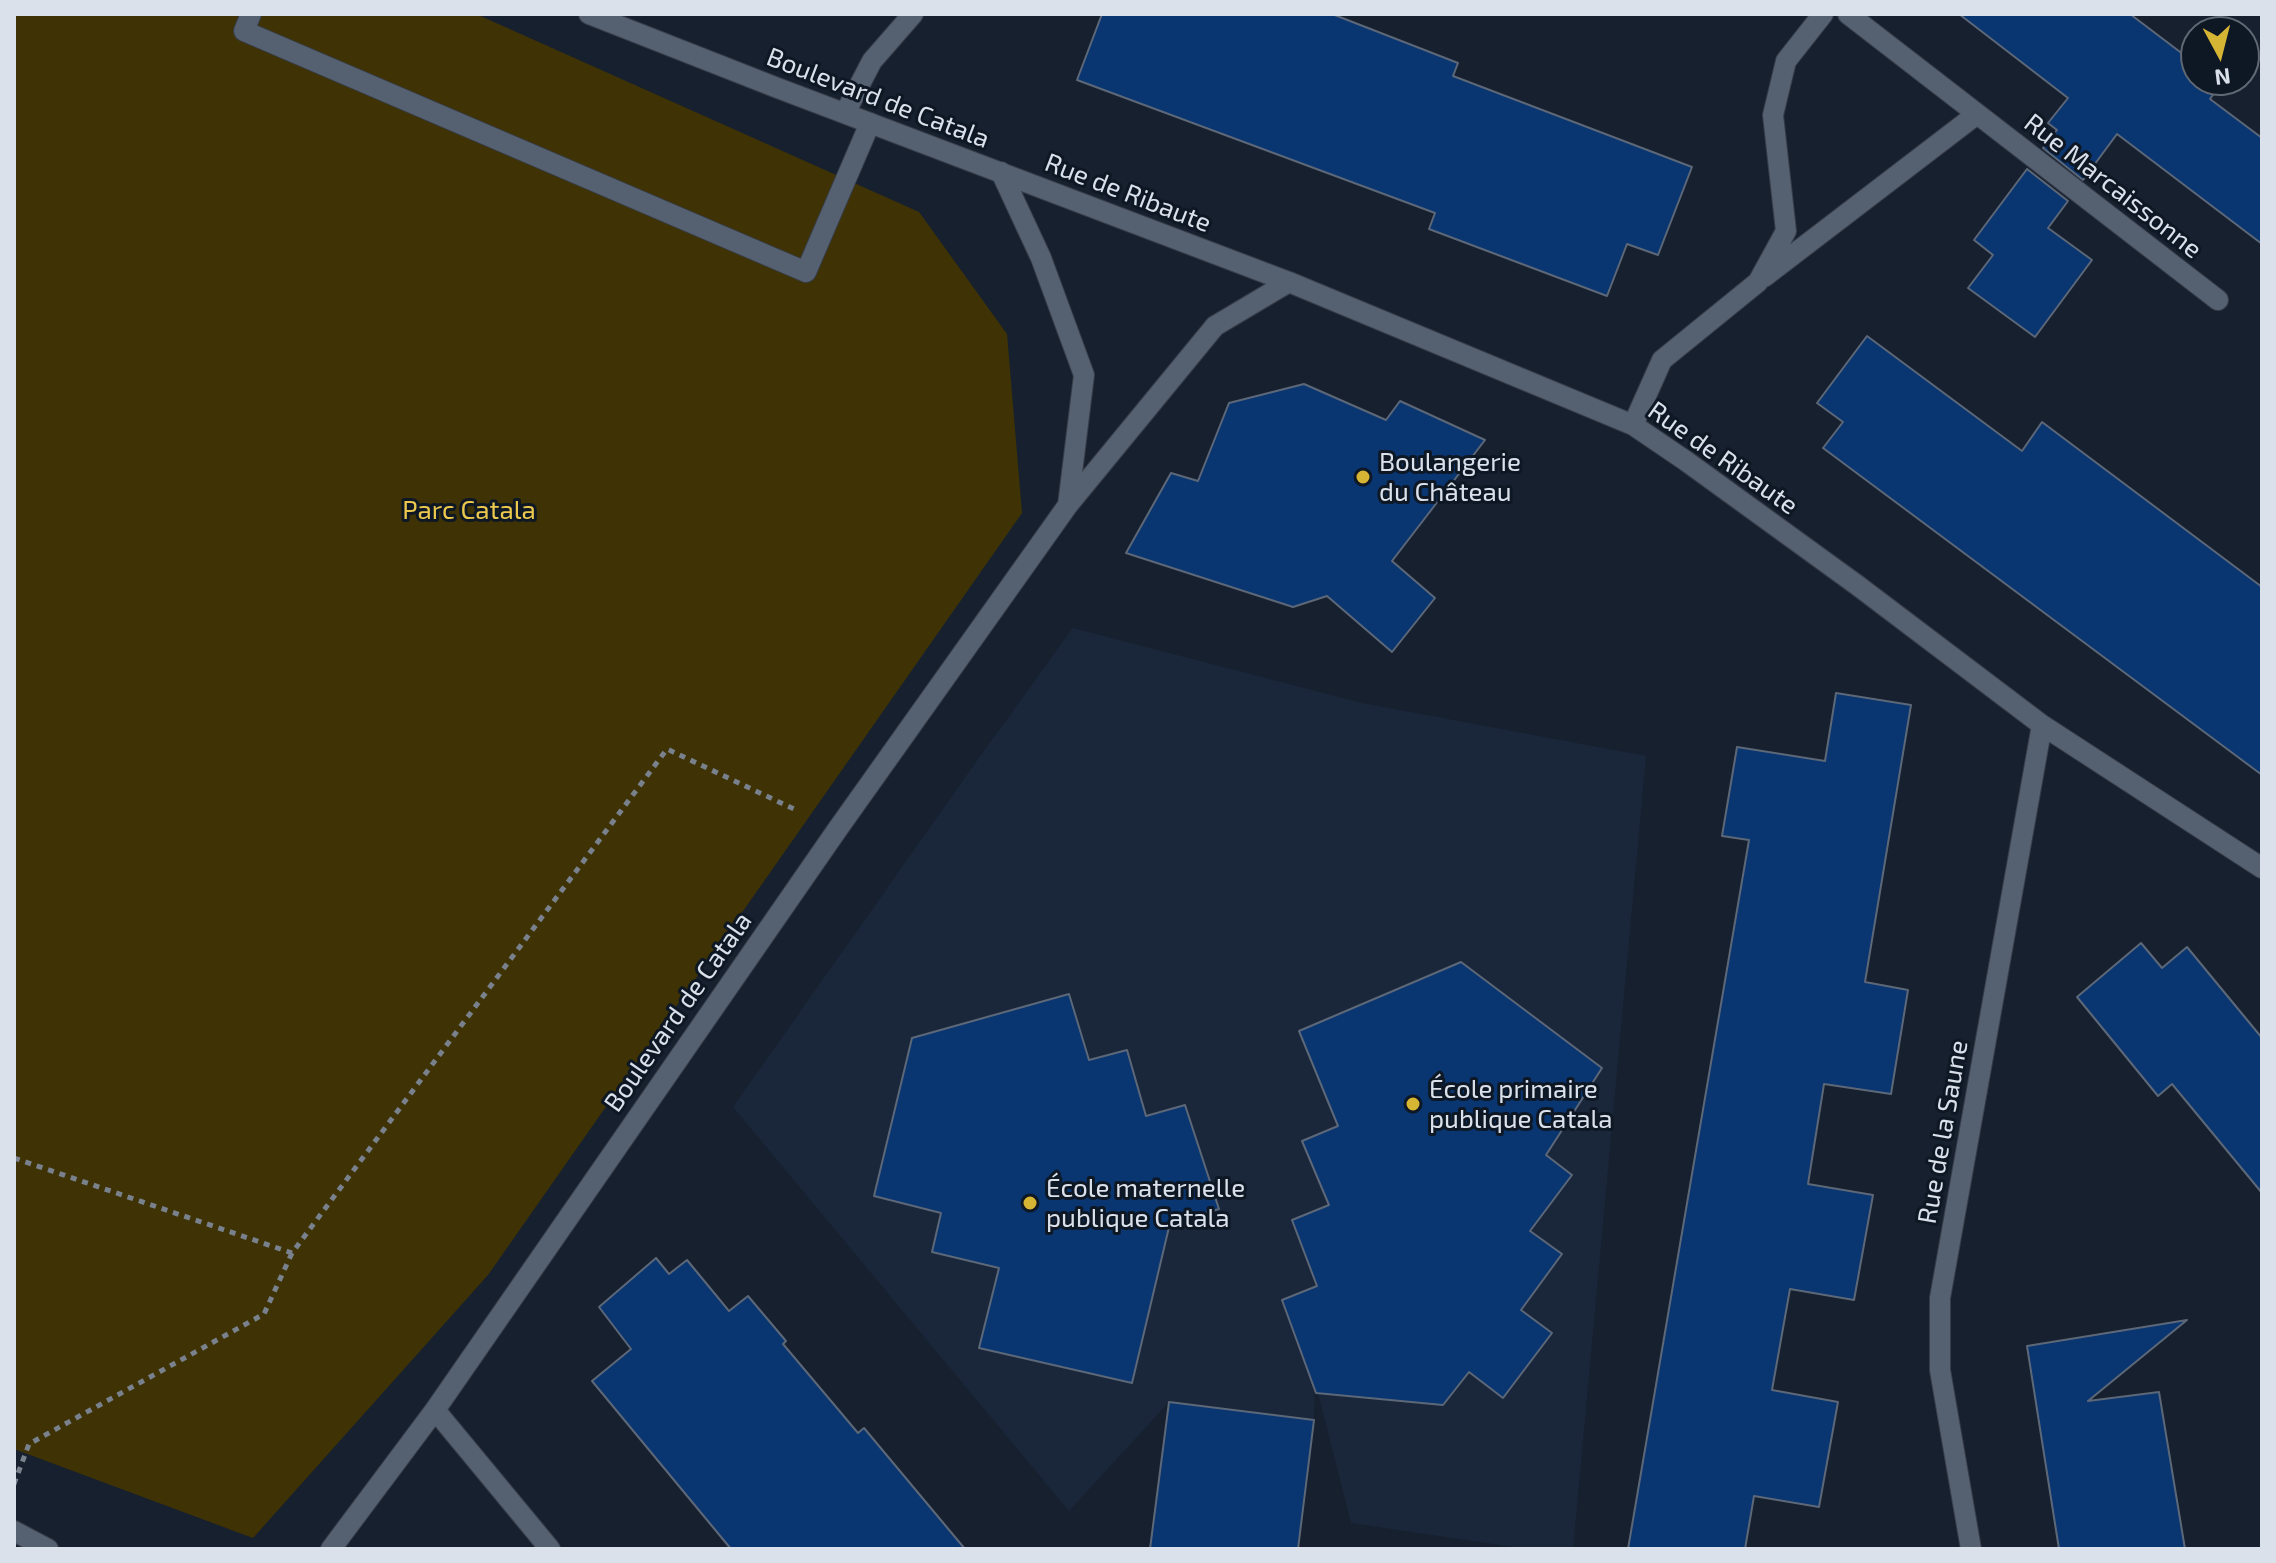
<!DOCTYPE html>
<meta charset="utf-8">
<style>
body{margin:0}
#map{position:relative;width:2276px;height:1563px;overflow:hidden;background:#17202e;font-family:"Exo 2",sans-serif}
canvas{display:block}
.frame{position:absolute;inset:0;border:16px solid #dae1eb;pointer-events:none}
.north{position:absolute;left:2180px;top:16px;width:80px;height:80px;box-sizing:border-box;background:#0e1724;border:2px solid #606874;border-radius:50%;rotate:173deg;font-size:22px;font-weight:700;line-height:32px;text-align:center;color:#dae1eb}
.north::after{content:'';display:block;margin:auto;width:28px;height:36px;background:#d7b534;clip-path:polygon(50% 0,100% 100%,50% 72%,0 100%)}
</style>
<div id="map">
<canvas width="2276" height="1563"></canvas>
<div class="frame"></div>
<div class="north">N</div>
</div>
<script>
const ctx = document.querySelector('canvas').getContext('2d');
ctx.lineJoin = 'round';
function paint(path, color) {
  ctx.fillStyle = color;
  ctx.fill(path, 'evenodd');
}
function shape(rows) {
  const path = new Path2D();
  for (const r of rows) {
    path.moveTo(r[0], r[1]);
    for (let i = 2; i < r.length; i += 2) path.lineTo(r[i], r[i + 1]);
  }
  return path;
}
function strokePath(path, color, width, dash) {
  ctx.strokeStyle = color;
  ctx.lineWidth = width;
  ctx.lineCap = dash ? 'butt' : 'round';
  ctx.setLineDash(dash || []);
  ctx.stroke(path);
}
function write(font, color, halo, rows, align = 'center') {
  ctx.font = font + ' "Exo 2",sans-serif';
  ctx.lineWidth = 6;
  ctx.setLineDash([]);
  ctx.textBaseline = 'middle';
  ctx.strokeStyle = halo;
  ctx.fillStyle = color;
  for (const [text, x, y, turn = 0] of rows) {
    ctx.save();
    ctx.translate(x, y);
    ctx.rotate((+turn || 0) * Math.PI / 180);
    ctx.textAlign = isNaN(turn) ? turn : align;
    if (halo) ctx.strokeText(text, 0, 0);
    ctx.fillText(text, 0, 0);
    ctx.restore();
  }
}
paint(shape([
 [1073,628,1362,703,1646,756,1573,1549,1527,1549,1351,1523,1315,1381,1314,1420,1169,1402,1069,1511,733,1107,981,755]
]), '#1a273b');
paint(shape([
 [14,14,476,14,919,212,1007,334,1022,513,488,1275,253,1538,14,1449]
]), '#3f3305');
const building = shape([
 [1102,14,1332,14,1458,63,1453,76,1692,167,1658,255,1627,244,1607,296,1429,229,1435,213,1077,80,1102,14],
 [1959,14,2130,14,2196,64,2196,80,2217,80,2221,83,2210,99,2262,138,2262,244,2117,134,2083,180,2043,148,2057,130,2048,123,2068,98,1959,14],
 [2027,169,2068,201,2048,228,2092,260,2035,337,1968,288,1993,255,1974,240,2027,169],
 [1867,336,2022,451,2042,422,2262,587,2262,775,1823,448,1843,422,1817,403,1867,336],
 [1304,384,1386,420,1400,401,1485,440,1392,561,1435,598,1392,652,1327,596,1293,607,1126,553,1171,473,1198,481,1229,403,1304,384],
 [1836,693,1911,705,1865,982,1908,990,1891,1094,1824,1084,1808,1184,1873,1195,1854,1300,1790,1289,1772,1390,1838,1402,1819,1507,1754,1496,1745,1549,1628,1549,1749,840,1722,836,1737,747,1825,761,1836,693],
 [2141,943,2162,968,2187,947,2262,1038,2262,1193,2172,1084,2158,1096,2077,997,2141,943],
 [1461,962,1602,1068,1546,1155,1572,1175,1530,1231,1562,1254,1521,1310,1552,1333,1503,1398,1469,1372,1443,1405,1316,1393,1282,1300,1317,1286,1292,1220,1329,1205,1302,1141,1338,1126,1299,1031,1461,962],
 [1069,994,1089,1060,1127,1050,1146,1116,1185,1105,1219,1209,1170,1223,1132,1383,979,1348,999,1268,932,1252,941,1213,874,1196,912,1038,1069,994],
 [656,1258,669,1274,687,1260,729,1311,748,1296,786,1341,783,1344,858,1433,864,1428,965,1549,731,1549,592,1381,631,1349,599,1307,656,1258],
 [2187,1320,2088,1401,2159,1392,2185,1549,2059,1549,2027,1346,2187,1320],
 [1169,1402,1314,1420,1298,1549,1150,1549,1169,1402]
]);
paint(building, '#093570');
strokePath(building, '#5c6778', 2);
const lane = shape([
 [251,14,244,31,806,272,870,123]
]);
const street = shape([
 [589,14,775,87,1289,282,1633,425,1686,461,1857,585,2042,725,2262,868],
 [1848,14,2218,300],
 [845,113,872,61,913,14],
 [1764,277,1977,114],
 [1633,425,1662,360,1758,282,1786,231,1773,115,1786,61,1823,14],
 [1068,505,1215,326,1289,282],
 [435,1410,550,1549],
 [14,1531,48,1549],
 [331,1549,435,1410,837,830,1068,505,1084,375,1041,258,1001,172],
 [1971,1549,1940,1370,1940,1298,2042,725]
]);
strokePath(lane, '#373d49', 22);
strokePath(street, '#373d49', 22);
strokePath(shape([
 [14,1158,292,1253,667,749,796,810],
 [14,1484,29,1444,264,1314,292,1253]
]), '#79818d', 5, [6, 6]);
strokePath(lane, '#556071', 20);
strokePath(street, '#556071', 20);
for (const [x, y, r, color] of [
 [1363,477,8,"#d7b534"],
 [1413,1104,8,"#d7b534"],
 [1030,1203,8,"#d7b534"]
]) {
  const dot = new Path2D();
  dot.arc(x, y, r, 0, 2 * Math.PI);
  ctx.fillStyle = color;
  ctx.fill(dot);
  strokePath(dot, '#0e1724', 3);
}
write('26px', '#dae1eb', '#0e1724', [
 ["Boulevard de Catala",878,98,21],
 ["Rue Marcaissonne",2113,186,38],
 ["Rue de Ribaute",1128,193,21],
 ["Rue de Ribaute",1723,458,35],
 ["Boulevard de Catala",678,1012,-55],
 ["Rue de la Saune",1943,1132,-80]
]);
write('26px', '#dae1eb', '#0e1724', [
 ["Boulangerie",1379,462],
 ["du Château",1379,492],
 ["École primaire",1429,1089],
 ["publique Catala",1429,1119],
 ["École maternelle",1046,1188],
 ["publique Catala",1046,1218]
], 'left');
write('26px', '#ebc84d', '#0e1724', [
 ["Parc Catala",469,510]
]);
</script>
